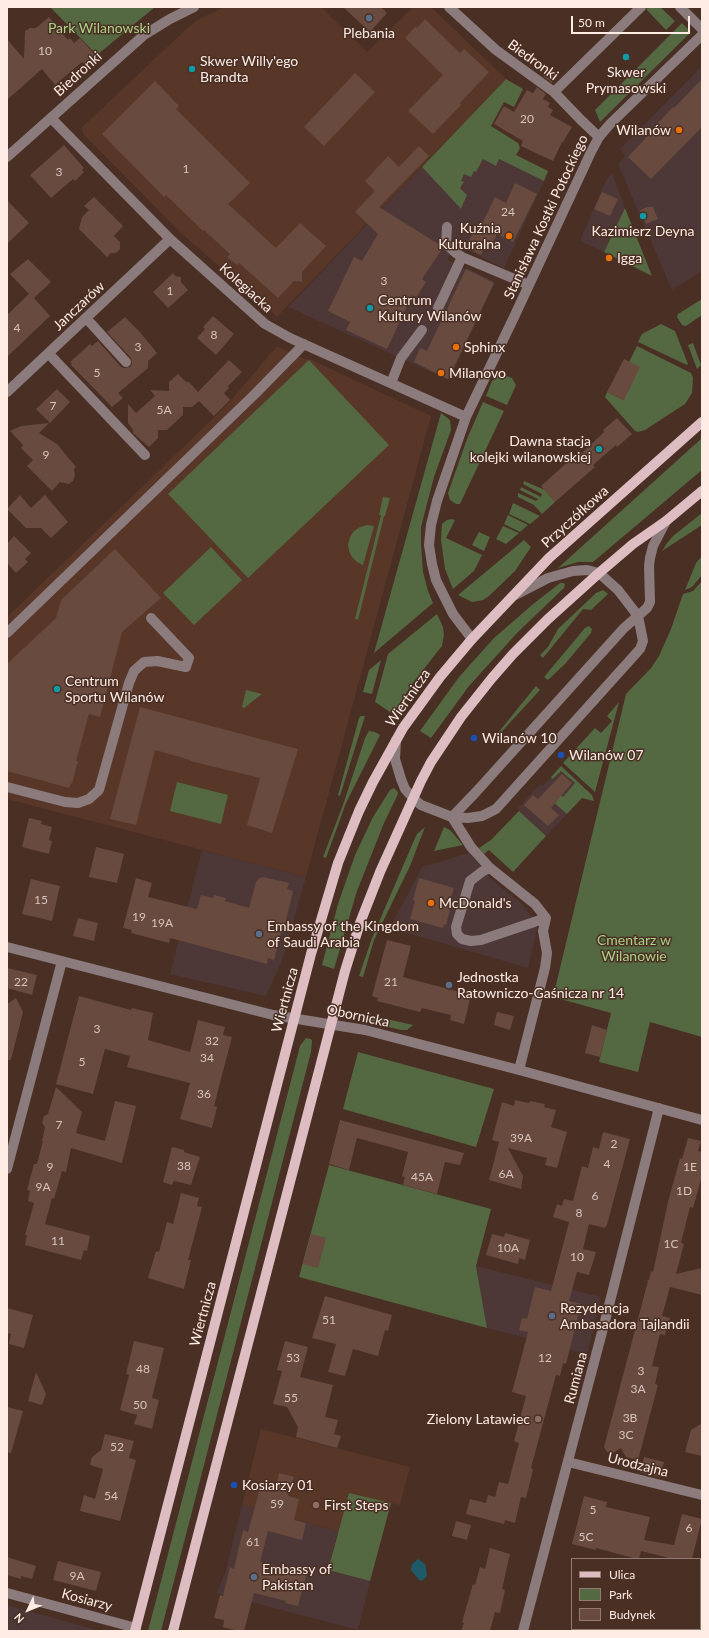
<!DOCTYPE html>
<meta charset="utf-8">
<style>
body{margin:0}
#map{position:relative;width:709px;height:1638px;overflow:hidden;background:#4a2f24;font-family:Lato,sans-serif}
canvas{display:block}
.frame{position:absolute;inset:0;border:8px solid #feece5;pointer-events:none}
.legend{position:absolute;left:571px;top:1558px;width:130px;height:72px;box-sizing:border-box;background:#4a2f24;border:1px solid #927b71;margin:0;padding:5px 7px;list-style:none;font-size:12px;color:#feece5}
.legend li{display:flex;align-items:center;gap:8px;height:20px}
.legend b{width:20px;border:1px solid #927b71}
.north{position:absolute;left:8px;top:1590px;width:40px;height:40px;-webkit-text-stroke:3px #4a2f24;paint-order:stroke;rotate:227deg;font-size:11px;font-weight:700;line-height:16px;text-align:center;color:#feece5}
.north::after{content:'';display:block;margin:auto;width:14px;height:18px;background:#feece5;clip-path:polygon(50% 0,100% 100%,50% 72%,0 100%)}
.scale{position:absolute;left:571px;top:16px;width:119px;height:18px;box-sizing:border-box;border:2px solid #feece5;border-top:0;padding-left:5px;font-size:12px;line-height:14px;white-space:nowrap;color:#feece5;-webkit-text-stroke:3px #4a2f24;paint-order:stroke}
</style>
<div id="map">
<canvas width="709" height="1638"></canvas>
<div class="frame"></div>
<ul class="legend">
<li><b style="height:5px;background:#debdc2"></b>Ulica</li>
<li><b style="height:11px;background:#546841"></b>Park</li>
<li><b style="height:11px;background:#684a3f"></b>Budynek</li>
</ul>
<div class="north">N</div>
<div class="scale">50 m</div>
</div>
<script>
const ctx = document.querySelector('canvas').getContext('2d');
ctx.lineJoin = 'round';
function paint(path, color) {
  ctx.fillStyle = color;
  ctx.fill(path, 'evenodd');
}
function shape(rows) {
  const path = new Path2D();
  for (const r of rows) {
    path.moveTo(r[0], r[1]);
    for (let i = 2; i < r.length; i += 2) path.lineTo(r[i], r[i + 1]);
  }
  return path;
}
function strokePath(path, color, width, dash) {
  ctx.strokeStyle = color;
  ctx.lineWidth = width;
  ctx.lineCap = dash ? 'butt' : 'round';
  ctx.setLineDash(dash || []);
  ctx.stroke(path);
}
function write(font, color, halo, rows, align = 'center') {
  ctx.font = font + ' Lato,sans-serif';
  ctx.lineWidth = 3;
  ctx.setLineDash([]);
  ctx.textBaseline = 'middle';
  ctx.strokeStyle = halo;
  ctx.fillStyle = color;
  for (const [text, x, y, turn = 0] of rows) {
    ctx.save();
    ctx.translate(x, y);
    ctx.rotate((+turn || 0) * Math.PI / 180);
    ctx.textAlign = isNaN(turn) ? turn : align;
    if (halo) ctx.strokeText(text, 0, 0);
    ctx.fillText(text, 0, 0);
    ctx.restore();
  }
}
paint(shape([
 [702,66,702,271,672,290,618,164,625,156,620,149],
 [483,159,499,159,544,181,504,268,458,245,447,260,466,269,467,268,495,282,449,380,288,307,422,167,461,209,467,195,460,188,461,181,464,174,474,171,476,172],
 [612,173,625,208,604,252,580,241,606,180],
 [561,771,575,784,563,797,552,800,567,814,546,836,519,811,519,807,540,784,542,787,551,777,554,779],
 [202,850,306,877,283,958,266,996,170,974],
 [469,853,493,881,520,902,533,918,537,929,528,968,390,928,422,867],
 [476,1266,601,1297,587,1354,487,1328],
 [242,1505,338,1531,328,1570,370,1581,358,1630,217,1593,226,1570],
 [7,1605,100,1631,7,1631]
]), '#4d3837');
paint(shape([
 [224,7,321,7,367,52,413,7,431,7,506,79,277,317,181,233,83,134,82,127,181,34,197,20],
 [277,346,305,359,312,360,431,416,306,877,7,799,7,617,227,405],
 [261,1429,410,1467,400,1505,391,1503,370,1581,338,1531,242,1505]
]), '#583628');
paint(shape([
 [50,7,155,7,97,55],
 [649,7,660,7,675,21,666,30,646,9],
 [682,23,691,32,600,122,595,110],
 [506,79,523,89,514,107,504,102,491,126,518,143,520,148,516,155,548,171,544,181,499,159,496,166,483,159,476,172,474,171,471,177,464,174,461,181,464,182,460,188,467,195,461,209,422,167],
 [625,208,652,276,604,252],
 [702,299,702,315,686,326,682,325,677,317,678,314],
 [661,324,675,331,688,364,687,365,638,342,642,334],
 [693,343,701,365,697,369,688,345],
 [637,346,691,373,693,378,692,393,685,404,645,430,638,432,635,431,605,397,607,392,624,400,629,362],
 [309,360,389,445,248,578,168,494],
 [500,375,504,375,512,378,516,385,507,405,486,396,492,381],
 [483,402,504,411,460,504,456,504,450,500,448,493,467,439],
 [441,413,450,420,451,430,434,477,421,527,421,544,423,572,428,591,433,603,374,653],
 [702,438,702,470,593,562,578,562,558,568],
 [524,481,545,490,555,502,542,514,534,505,518,497,518,493,536,501,538,499,520,490,521,487,541,497,542,494,523,484],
 [383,497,390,498,385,516,384,516,358,620,355,619,381,515,379,515],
 [513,503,540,516,530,524,509,514],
 [702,513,702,525,662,551,667,543,673,536],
 [508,515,528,525,520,532,504,524],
 [452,519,455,520,446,538,482,555,474,571,453,589,445,569,441,540,442,524,447,520],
 [367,525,374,526,363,565,357,562,352,557,349,551,348,544,350,537,354,531,360,527],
 [503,526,519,533,506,544,496,539],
 [479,532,490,537,484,551,472,545],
 [524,540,531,547,515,571,489,596,483,600,472,602,458,595],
 [211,547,242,580,194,625,163,593],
 [702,556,702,575,692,587,685,590,696,563],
 [702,581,702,1037,650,1022,638,1072,599,1062,611,1013,553,997,626,694,651,668,659,656,671,629,683,594,693,591],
 [560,583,564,583,565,585,564,588,518,632,469,686,431,738,420,731,459,677,494,638,532,605],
 [603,590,608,594,591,610,583,609,543,658,540,655,548,647,558,629,596,593],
 [437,614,443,627,444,635,442,646,412,684,393,714,375,702,388,654],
 [589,626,592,629,591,633,565,664,548,680,544,677,585,628],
 [381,660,372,694,363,692,369,670],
 [536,686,540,690,494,740,493,739],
 [246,690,262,694,244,708,242,707],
 [619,702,595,792,563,763,595,728,601,733,612,721,607,716],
 [361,716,365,716,340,796,338,795,359,718],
 [369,731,375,732,380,735,346,803,326,858,323,857,343,805,365,738],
 [561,766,592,795,594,801,582,798,567,814,551,800,558,793,563,797,575,783,561,771,553,779,551,777],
 [177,782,228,795,221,824,170,811],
 [394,788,398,792,398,794,384,823,357,891,334,969,322,965,338,904,355,855,373,817,390,790],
 [519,811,546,836,513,872,489,850,484,854,479,848,491,840],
 [425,827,410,866,374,940,363,977,359,976,372,938,415,838,417,834],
 [444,827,450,830,463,845,434,851],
 [369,1015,413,1025,407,1030,401,1030,367,1022],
 [306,1038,311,1039,312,1041,311,1052,161,1631,148,1631,300,1046],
 [358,1052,494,1089,476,1147,343,1109],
 [329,1165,491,1209,476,1266,487,1328,299,1277],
 [349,1493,391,1503,370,1581,328,1570]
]), '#546841');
paint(shape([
 [418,1559,425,1564,426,1568,427,1576,423,1580,420,1581,411,1570,412,1564]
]), '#1e5a67');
paint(shape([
 [343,7,381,7,387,13,370,32],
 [49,17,68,40,70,38,74,43,80,38,96,56,85,65,82,62,55,85,42,69,7,100,7,39,24,59,25,31,30,28,36,28],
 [425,19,460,53,464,49,489,72,460,103,461,105,433,134,408,111,443,75,405,38,416,26,417,28],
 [546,71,555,76,552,83,543,76],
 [355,73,375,92,324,146,304,127],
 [702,79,702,127,651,179,628,157,656,127,655,126,673,107,674,108],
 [155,81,179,106,176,109,250,183,228,204,276,248,300,223,326,246,302,272,302,282,294,281,278,298,239,263,237,265,227,257,230,254,204,230,203,231,166,195,164,197,102,134],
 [537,87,546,94,543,99,550,103,548,107,553,110,550,115,572,127,563,142,562,142,553,161,521,146,523,141,494,124,504,106,514,112,527,90,533,93],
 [64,145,84,168,82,170,84,172,75,181,73,179,51,198,30,175],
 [419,146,429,156,379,207,440,245,442,249,422,279,426,282,416,298,412,295,387,349,346,330,350,322,328,311,354,257,362,261,378,234,355,212,375,191,365,181,388,156,399,167],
 [515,183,537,194,513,242,497,234,490,249,485,246,481,255,466,247,476,226,480,228,495,197,506,203],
 [602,192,618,199,610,216,594,209],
 [94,197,123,226,114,236,120,242,120,249,116,253,111,253,107,257,79,229,82,217,89,210,84,206],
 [7,200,29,223,7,244],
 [648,207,653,207,658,219,646,224,640,210],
 [28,259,51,282,34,298,50,316,7,357,7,315,29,294,10,274],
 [466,269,494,283,448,379,414,362,420,348,427,351],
 [173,273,175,276,181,277,181,282,188,290,168,308,153,292],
 [213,316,234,334,216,355,197,338,205,329,203,327],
 [125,317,139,331,157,353,148,361,148,368,118,393,123,398,112,407,71,365,72,364,70,362,90,344,92,346,98,341,121,367,124,368,130,367,132,364,131,358,107,332],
 [624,359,640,367,624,400,607,392],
 [229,360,242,372,228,386,229,388,224,393,230,400,214,416,199,401,192,407,183,407,183,415,167,430,158,430,158,438,149,447,133,433,133,430,128,423,128,404,136,413,155,396,150,390,169,391,169,382,178,374,186,382,189,382,198,392],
 [57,389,70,402,50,423,36,409],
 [617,418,632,434,617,447,616,445,593,465,595,467,555,502,541,486,580,451,582,453,604,432,603,430],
 [49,423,39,433,57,444,76,467,74,469,75,475,73,481,69,484,60,482,52,491,27,466,33,460,21,448,23,445,10,431,21,426],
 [20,495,31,508,45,495,68,522,51,538,41,528,26,528,7,509],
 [14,536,31,553,25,559,28,562,16,573,7,563,7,544],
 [115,549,161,598,122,632,100,717,89,714,76,761,78,761,72,784,71,783,69,788,7,771,7,664,56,618,61,600],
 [140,707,298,749,272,833,247,825,260,778,190,761,190,760,155,750,136,825,110,819],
 [562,774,572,783,551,808,559,815,548,826,524,805,533,795,538,799],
 [29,818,42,821,41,824,52,827,49,840,52,841,49,854,22,847],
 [96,847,124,854,117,883,89,877],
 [263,877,289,883,287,889,293,891,283,933,281,933,274,960,268,958,267,964,170,938,169,943,131,933,132,930,123,928,136,878,152,883,148,897,197,909,201,895,213,898,214,895,226,898,225,901,249,908,256,882,260,878],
 [419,878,454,888,451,898,453,899,446,925,444,924,443,928,410,919,415,901,413,900],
 [31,879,60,886,52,921,22,914],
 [78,918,98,923,94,941,73,936],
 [387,940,411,946,403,977,471,995,464,1024,450,1020,451,1015,422,1008,420,1012,377,1001,378,998,372,996],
 [7,968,37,975,32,995,7,988],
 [79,996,131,1010,132,1008,153,1013,148,1040,190,1052,198,1020,225,1027,223,1035,232,1037,214,1106,217,1107,212,1128,180,1119,190,1083,127,1067,130,1056,105,1049,93,1094,56,1084],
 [16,998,23,1012,11,1060,7,1060,7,1004],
 [497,1012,514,1016,510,1030,494,1025],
 [592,1025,607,1030,600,1057,585,1053],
 [56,1087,82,1112,76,1133,105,1141,115,1101,136,1106,122,1163,71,1148,66,1172,62,1171,54,1199,52,1198,45,1224,90,1236,87,1251,84,1250,81,1260,25,1245,27,1235,25,1235,34,1203,28,1201,30,1191,27,1190,34,1164,37,1164,43,1141,42,1141,45,1127,42,1123,44,1116,48,1114],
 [515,1100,529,1103,530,1101,545,1104,544,1107,556,1110,551,1127,567,1132,557,1168,545,1165,547,1158,508,1148,523,1176,521,1189,489,1180,499,1142,492,1140,502,1102,514,1106],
 [340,1120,464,1153,460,1165,445,1162,437,1194,403,1185,405,1177,402,1176,408,1152,357,1138,349,1170,329,1164],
 [603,1132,630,1139,607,1225,605,1228,589,1224,583,1249,596,1252,589,1275,577,1272,569,1301,581,1304,566,1364,563,1363,560,1376,556,1375,531,1468,533,1470,526,1498,521,1497,515,1523,505,1520,504,1524,466,1514,470,1499,486,1503,488,1495,495,1497,499,1482,508,1484,519,1443,514,1441,526,1396,512,1392,528,1332,519,1330,522,1318,527,1319,535,1287,551,1291,569,1222,553,1217,557,1204,562,1206,564,1199,573,1201,582,1166,588,1168,593,1147,599,1149],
 [688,1138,701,1141,698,1151,702,1152,702,1176,693,1208,690,1207,681,1243,684,1244,676,1274,702,1268,702,1295,670,1287,662,1316,670,1318,665,1335,660,1334,652,1366,659,1367,655,1384,658,1385,638,1460,626,1457,621,1448,613,1453,607,1452,604,1447,648,1281,646,1281,649,1280,651,1271,653,1272,668,1202,680,1158,682,1159],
 [172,1147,184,1150,184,1152,200,1157,191,1185,174,1181,172,1185,163,1182],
 [181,1193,199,1198,197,1206,202,1207,188,1260,191,1260,184,1289,148,1278,156,1251,159,1252,167,1222,173,1224],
 [505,1233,530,1240,525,1260,519,1258,518,1264,486,1255,492,1234,504,1237],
 [311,1234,326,1238,318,1268,303,1264],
 [325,1296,392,1315,388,1331,385,1330,378,1356,353,1349,345,1376,328,1372,336,1344,312,1338],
 [7,1308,33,1315,24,1348,9,1344,11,1334,7,1333],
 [134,1341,164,1348,152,1398,159,1400,152,1429,134,1424,137,1415,120,1410,129,1375,126,1374],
 [285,1341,308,1347,300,1377,333,1385,325,1417,338,1420,334,1434,341,1436,337,1448,296,1437,298,1427,287,1407,273,1404,282,1371,277,1370],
 [36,1372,46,1394,42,1405,28,1401],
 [7,1407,23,1411,11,1453,7,1452],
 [702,1423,702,1456,685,1452,691,1430],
 [105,1434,134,1441,129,1458,136,1460,120,1521,80,1511,84,1495,95,1499,103,1469,90,1465,92,1457,101,1450],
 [644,1457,664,1462,660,1477,640,1472],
 [279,1473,294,1477,288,1496,299,1499,294,1520,306,1523,302,1540,268,1531,260,1562,307,1573,298,1606,285,1603,286,1601,254,1593,244,1631,238,1631,223,1627,224,1620,214,1618,220,1595,223,1596,230,1567,234,1569,243,1530,248,1532,260,1488,275,1492],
 [584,1496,607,1502,606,1507,650,1517,644,1540,674,1545,682,1514,702,1519,692,1559,673,1559,641,1551,639,1559,637,1559,596,1548,596,1550,572,1544],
 [456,1521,471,1525,467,1540,452,1536],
 [490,1548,510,1554,502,1589,505,1590,500,1613,495,1612,490,1631,461,1631,464,1623,462,1622,473,1584,475,1585,480,1567,485,1569],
 [7,1557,36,1566,32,1579,21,1576,21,1579,7,1575],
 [58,1561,101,1572,96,1591,53,1580]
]), '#684a3f');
strokePath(shape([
 [449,7,496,50,554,92,579,118,599,137],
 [680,7,702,29],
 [554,92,641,7],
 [51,118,170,239,265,324,290,338,466,417],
 [7,157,144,35,170,19,194,7],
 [447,227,446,244,456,253,462,257],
 [438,308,462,257,529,285],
 [86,318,126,362],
 [49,354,145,455],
 [391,383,401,358,422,330],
 [7,392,170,239],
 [7,633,255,394,304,344],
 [472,639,453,614,436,580,432,564,429,545,431,525,437,501,466,417,515,315,591,152,599,137,610,124,702,35],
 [396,740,395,759,401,779,405,789,413,798,421,805,452,817,468,818,482,816,496,809,640,649,643,641,638,616,618,590,599,573,587,570,573,571,548,578,515,595],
 [7,787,65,802,78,803,89,799,99,790,129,683,134,671,144,662,157,661,186,667,189,658,151,618],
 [452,817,476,792,624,628,647,608,650,602,649,566,650,558,653,546,666,521],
 [452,817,471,847,490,868,535,904,546,918,543,931,547,953,545,968,519,1070],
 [490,868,483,871,470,881,456,927,457,934,462,939,471,941,481,940,546,918],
 [7,947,273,1015,365,1030,519,1070,702,1120],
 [7,1169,62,961],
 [568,1462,702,1495],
 [7,1593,136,1628],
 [523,1631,605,1321,659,1108]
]), '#8b7b7c', 10);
strokePath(shape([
 [135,1631,311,954,338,863,359,811,373,782,403,728,440,677,472,639,549,558,702,422],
 [173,1631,345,971,360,923,380,872,421,781,431,762,461,717,492,678,513,654,548,619,599,573,633,544,666,521,702,491]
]), '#debdc2', 10);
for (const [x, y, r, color] of [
 [369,18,4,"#5c6f8a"],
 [626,57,4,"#0f9aa8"],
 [192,69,4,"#0f9aa8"],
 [679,130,4,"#e8710a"],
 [643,216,4,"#0f9aa8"],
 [509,236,4,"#e8710a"],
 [609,258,4,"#e8710a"],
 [370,308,4,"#0f9aa8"],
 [456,347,4,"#e8710a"],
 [441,373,4,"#e8710a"],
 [599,449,4,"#0f9aa8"],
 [57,689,4,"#0f9aa8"],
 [474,738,4,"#1a4fb4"],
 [561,755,4,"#1a4fb4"],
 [431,903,4,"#e8710a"],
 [259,934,4,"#5c6f8a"],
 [449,985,4,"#5c6f8a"],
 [552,1316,4,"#5c6f8a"],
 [538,1419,4,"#8d6e63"],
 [234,1485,4,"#1a4fb4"],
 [316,1505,4,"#8d6e63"],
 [254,1577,4,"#5c6f8a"]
]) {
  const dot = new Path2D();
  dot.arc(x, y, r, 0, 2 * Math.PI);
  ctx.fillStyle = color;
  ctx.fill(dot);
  strokePath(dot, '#4a2f24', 1.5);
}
write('12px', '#d8c4bc', null, [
 ["10",45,51],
 ["20",527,119],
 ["1",186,169],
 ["3",59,172],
 ["24",508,212],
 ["3",384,281],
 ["1",170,291],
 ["4",17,328],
 ["8",214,335],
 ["3",138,347],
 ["5",97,373],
 ["7",53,406],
 ["5A",164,410],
 ["9",46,455],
 ["15",41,900],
 ["19",139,917],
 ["19A",162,923],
 ["22",21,982],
 ["21",391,982],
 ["3",97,1029],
 ["32",212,1041],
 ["34",207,1058],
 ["5",82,1062],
 ["36",204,1094],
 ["7",59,1125],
 ["39A",521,1138],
 ["2",614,1144],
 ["4",607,1164],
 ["38",184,1166],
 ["9",50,1167],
 ["1E",690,1167],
 ["6A",506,1174],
 ["45A",422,1177],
 ["9A",43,1187],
 ["1D",684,1191],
 ["6",595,1196],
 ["8",579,1213],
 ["11",58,1241],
 ["1C",671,1244],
 ["10A",508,1248],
 ["10",577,1257],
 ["51",329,1320],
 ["53",293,1358],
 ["12",545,1358],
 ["48",143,1369],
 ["3",641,1371],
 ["3A",638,1389],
 ["55",291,1398],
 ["50",140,1405],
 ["3B",630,1418],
 ["3C",626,1435],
 ["52",117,1447],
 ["54",111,1496],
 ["59",277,1504],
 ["5",593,1510],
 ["6",689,1528],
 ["5C",586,1537],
 ["61",253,1542],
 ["9A",77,1576]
]);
write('14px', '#acd386', '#4a2f24', [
 ["Park Wilanowski",99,28],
 ["Cmentarz w",634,940],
 ["Wilanowie",634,956]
]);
write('14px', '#feece5', '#4a2f24', [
 ["Plebania",369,33,"center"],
 ["Skwer Willy'ego",200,61],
 ["Brandta",200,77],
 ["Skwer",626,72,"center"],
 ["Prymasowski",626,88,"center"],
 ["Wilanów",671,130,"right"],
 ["Kuźnia",501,228,"right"],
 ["Kulturalna",501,244,"right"],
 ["Kazimierz Deyna",643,231,"center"],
 ["Igga",617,258],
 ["Centrum",378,300],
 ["Kultury Wilanów",378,316],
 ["Sphinx",464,347],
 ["Milanovo",449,373],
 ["Dawna stacja",591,441,"right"],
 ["kolejki wilanowskiej",591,457,"right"],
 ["Centrum",65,681],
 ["Sportu Wilanów",65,697],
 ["Wilanów 10",482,738],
 ["Wilanów 07",569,755],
 ["McDonald's",439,903],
 ["Embassy of the Kingdom",267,926],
 ["of Saudi Arabia",267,942],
 ["Jednostka",457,977],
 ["Ratowniczo-Gaśnicza nr 14",457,993],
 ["Rezydencja",560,1308],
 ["Ambasadora Tajlandii",560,1324],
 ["Zielony Latawiec",530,1419,"right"],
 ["Kosiarzy 01",242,1485],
 ["First Steps",324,1505],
 ["Embassy of",262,1569],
 ["Pakistan",262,1585]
], 'left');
write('14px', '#feece5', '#4a2f24', [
 ["Biedronki",533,60,36],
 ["Biedronki",78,74,-42],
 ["Stanisława Kostki Potockiego",546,217,-65],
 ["Kolegiacka",246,288,42],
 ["Janczarów",79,306,-43],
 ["Przyczółkowa",575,517,-42],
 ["Wiertnicza",408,698,-55],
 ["Wiertnicza",285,1000,-75],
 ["Obornicka",358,1016,12],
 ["Wiertnicza",203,1314,-75],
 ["Rumiana",576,1378,-75],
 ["Urodzajna",638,1465,14],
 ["Kosiarzy",87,1600,15]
]);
</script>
